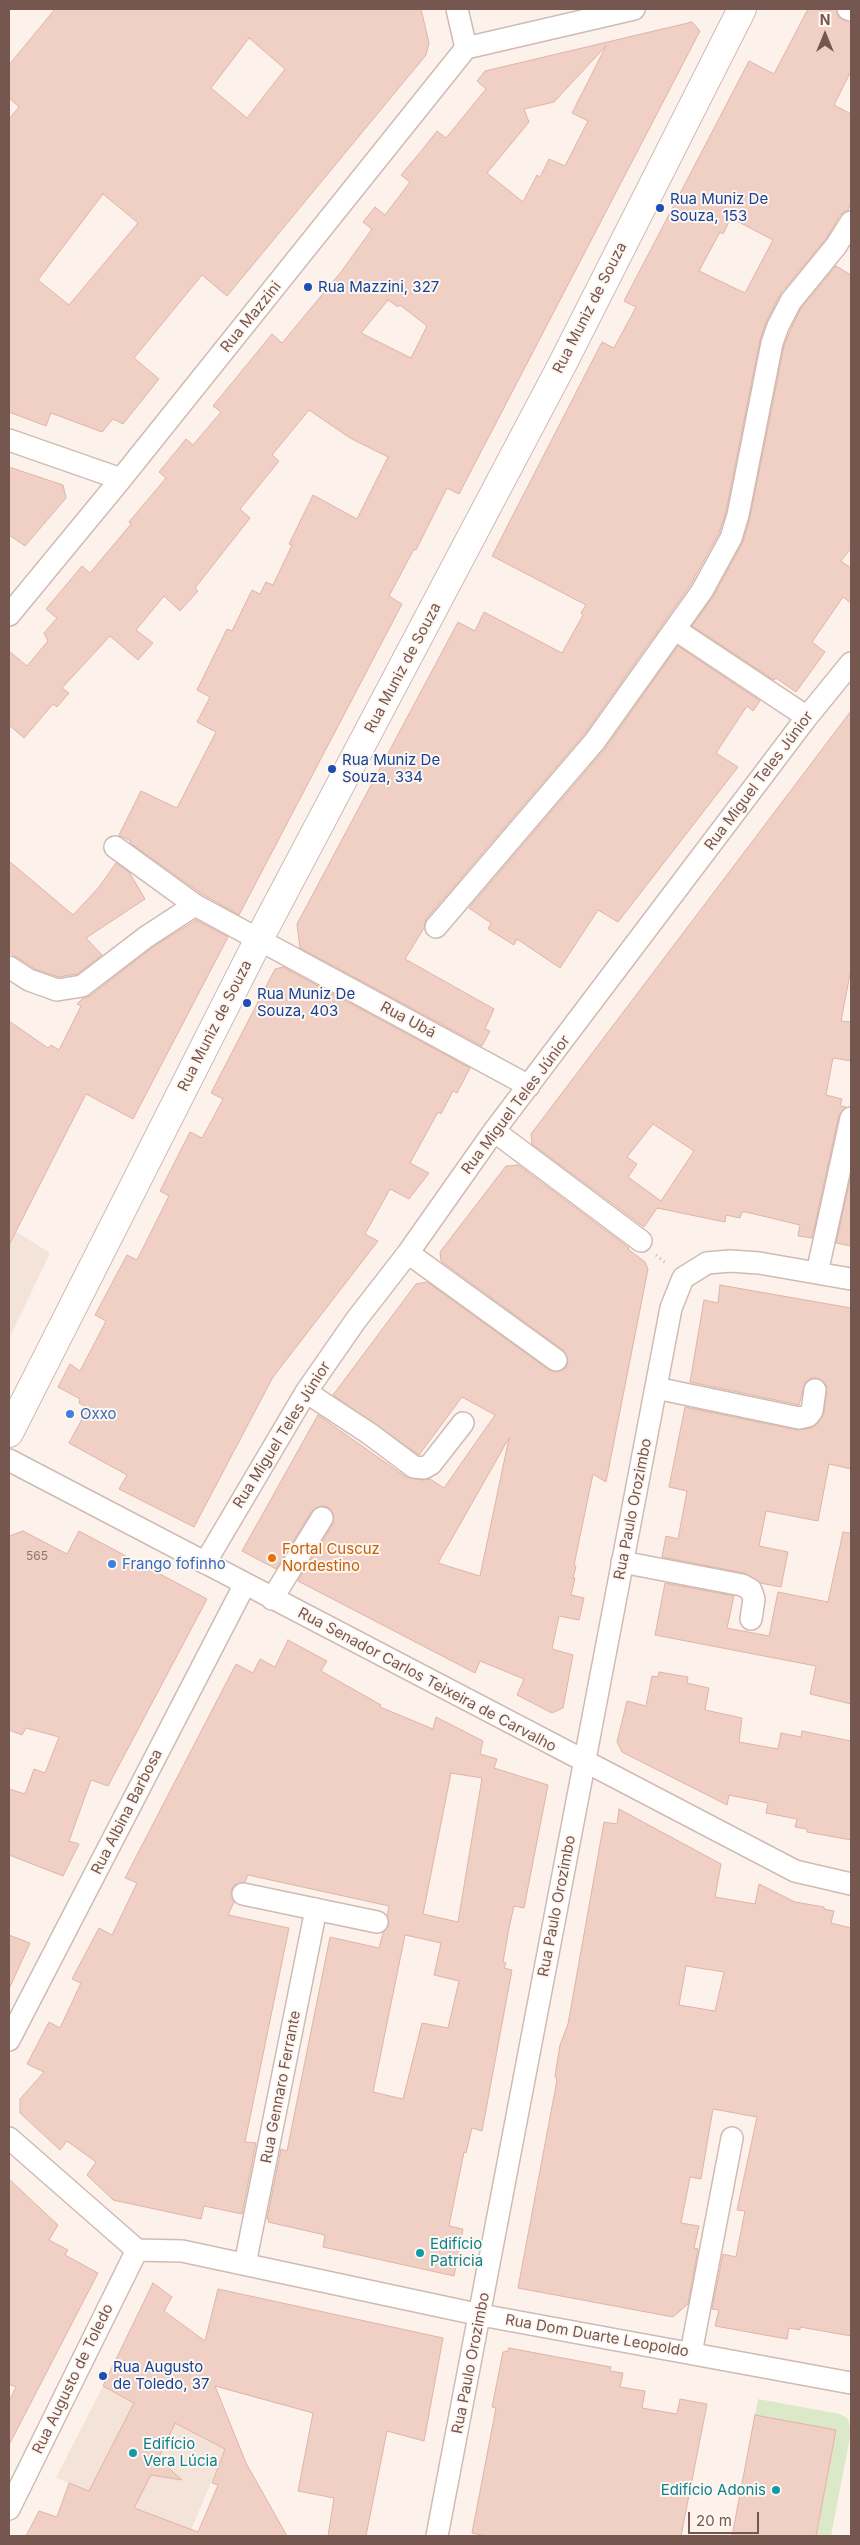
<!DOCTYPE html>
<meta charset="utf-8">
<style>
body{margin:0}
#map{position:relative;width:860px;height:2545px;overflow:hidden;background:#fcf2eb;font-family:Inter,sans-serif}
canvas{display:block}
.frame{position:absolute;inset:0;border:10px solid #76574f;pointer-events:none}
.north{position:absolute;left:800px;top:10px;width:50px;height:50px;-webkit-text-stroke:4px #fef7f1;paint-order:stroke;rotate:0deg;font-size:14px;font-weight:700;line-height:20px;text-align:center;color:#76574f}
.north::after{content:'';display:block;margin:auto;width:18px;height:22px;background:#76574f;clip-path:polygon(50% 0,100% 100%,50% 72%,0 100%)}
.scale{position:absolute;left:688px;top:2512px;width:71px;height:22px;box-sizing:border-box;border:2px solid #76574f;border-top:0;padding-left:6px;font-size:15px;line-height:18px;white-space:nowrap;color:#76574f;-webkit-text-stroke:4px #fef7f1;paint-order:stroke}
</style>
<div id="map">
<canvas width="860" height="2545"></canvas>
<div class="frame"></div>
<div class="north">N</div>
<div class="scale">20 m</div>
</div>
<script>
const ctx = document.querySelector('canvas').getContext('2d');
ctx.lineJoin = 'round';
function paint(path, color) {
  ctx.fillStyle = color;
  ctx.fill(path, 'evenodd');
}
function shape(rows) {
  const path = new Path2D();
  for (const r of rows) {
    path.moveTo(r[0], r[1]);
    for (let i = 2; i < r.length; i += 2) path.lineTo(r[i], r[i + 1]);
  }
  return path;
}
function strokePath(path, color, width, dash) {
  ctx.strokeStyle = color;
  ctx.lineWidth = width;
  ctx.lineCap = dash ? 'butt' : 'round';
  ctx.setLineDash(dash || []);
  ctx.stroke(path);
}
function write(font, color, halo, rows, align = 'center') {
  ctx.font = font + ' Inter,sans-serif';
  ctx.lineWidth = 4;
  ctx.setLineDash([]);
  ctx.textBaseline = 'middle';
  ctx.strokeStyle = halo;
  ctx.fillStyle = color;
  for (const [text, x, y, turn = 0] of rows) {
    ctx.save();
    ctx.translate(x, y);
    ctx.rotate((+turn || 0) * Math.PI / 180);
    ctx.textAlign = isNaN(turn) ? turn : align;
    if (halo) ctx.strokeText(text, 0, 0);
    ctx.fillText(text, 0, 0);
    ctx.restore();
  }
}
paint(shape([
 [9,1227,50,1253,9,1339],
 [103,2386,225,2449,191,2530,56,2478]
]), '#f3e3d9');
paint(shape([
 [758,2399,840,2414,848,2419,851,2432,831,2536,816,2536,836,2431,755,2415]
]), '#dbe9c9');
const building = shape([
 [55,9,421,9,429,43,426,55,227,296,202,275,134,358,159,379,123,424,113,419,102,432,51,413,46,426,9,412,9,119,19,107,9,98,9,65,55,9],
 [249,38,285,69,247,118,211,88,249,38],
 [103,194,138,223,69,305,38,280,103,194],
 [808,9,836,9,839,18,851,22,851,71,834,105,851,114,851,202,848,210,840,215,826,239,781,293,766,322,760,340,726,512,719,533,691,584,585,733,426,919,424,928,405,959,494,1009,485,1029,490,1031,482,1046,300,948,297,924,458,622,475,631,484,612,562,653,583,615,581,613,586,605,492,556,602,342,614,348,636,307,624,301,749,61,774,74,808,9],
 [731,218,773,240,745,293,699,271,720,232,723,234,731,218],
 [692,22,700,31,459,494,447,488,416,550,414,549,389,596,402,604,239,915,202,894,130,843,131,841,119,835,141,791,177,808,216,732,197,722,210,697,197,690,227,629,232,631,252,590,260,594,266,582,273,585,292,545,289,544,313,495,357,519,388,457,350,438,309,410,272,455,279,461,240,509,250,518,195,588,198,591,180,611,164,596,136,630,153,643,138,660,110,636,62,688,69,693,57,707,53,704,24,738,9,725,9,651,27,666,48,641,44,633,57,618,46,609,82,566,90,573,131,524,129,522,166,478,159,472,186,439,193,445,221,412,213,406,272,334,282,343,341,272,372,229,363,222,375,207,385,215,410,182,401,175,422,150,437,131,446,138,486,89,477,81,485,71,692,22],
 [606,46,572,113,588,121,565,166,549,159,540,177,537,175,523,202,487,173,529,122,524,109,554,102,606,46],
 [388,300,398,307,400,305,427,326,411,358,361,333,388,300],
 [836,266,851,275,851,548,841,561,851,568,851,603,843,597,812,642,825,652,796,692,776,678,774,680,692,626,713,597,743,542,750,517,784,346,790,331,801,308,836,266],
 [9,467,63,485,66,498,25,546,9,535,9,467],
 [678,646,760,701,753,711,747,706,716,753,738,767,618,922,598,910,560,968,517,939,514,945,488,929,491,923,469,908,605,749,678,646],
 [851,711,851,969,841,1021,851,1022,851,1061,833,1058,826,1095,842,1099,840,1106,846,1107,839,1115,812,1238,798,1236,800,1225,746,1212,742,1212,740,1218,726,1215,725,1222,657,1208,644,1227,532,1144,531,1134,851,711],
 [653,1124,694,1151,661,1201,628,1177,637,1164,627,1157,653,1124],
 [9,861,73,915,99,887,116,863,129,872,145,899,86,938,102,955,77,974,58,977,35,969,9,952,9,861],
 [196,920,228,937,133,1119,86,1094,9,1245,9,1021,48,1048,51,1045,59,1050,81,1006,77,1004,82,999,90,996,153,947,196,920],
 [283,967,470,1068,457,1093,453,1091,441,1114,438,1112,410,1163,429,1173,409,1199,390,1189,365,1234,378,1241,273,1377,194,1527,119,1489,127,1475,69,1443,88,1408,79,1403,80,1399,58,1387,70,1364,80,1371,106,1321,95,1315,127,1255,137,1260,169,1196,160,1191,190,1132,202,1138,213,1118,223,1099,211,1093,275,969,283,967],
 [518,1165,629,1248,628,1249,645,1262,648,1269,606,1482,593,1474,574,1565,576,1566,573,1578,575,1578,571,1595,584,1598,579,1620,559,1616,552,1649,573,1655,563,1708,552,1713,517,1695,524,1679,480,1661,475,1673,298,1581,333,1524,333,1513,328,1507,322,1506,312,1511,276,1569,242,1551,318,1415,406,1477,423,1480,430,1479,444,1488,495,1415,462,1397,419,1455,333,1395,416,1284,427,1282,549,1370,555,1372,566,1368,568,1361,563,1350,441,1261,440,1252,506,1166,518,1165],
 [509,1438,480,1576,438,1563,509,1438],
 [851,1175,851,1246,836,1243,851,1175],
 [720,1285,851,1308,851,1469,829,1464,818,1521,766,1511,759,1546,788,1552,781,1587,760,1583,744,1573,662,1557,666,1536,678,1539,687,1491,669,1487,685,1407,797,1430,811,1428,817,1424,824,1413,827,1386,817,1378,811,1378,805,1383,799,1405,690,1382,704,1300,718,1303,720,1285],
 [23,1531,67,1554,79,1531,207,1599,108,1786,91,1780,69,1841,79,1844,63,1876,9,1855,9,1789,25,1794,34,1769,45,1773,59,1737,26,1728,22,1735,9,1730,9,1536,23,1531],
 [843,1532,851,1533,851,1704,810,1694,816,1666,655,1635,665,1583,734,1596,727,1628,769,1636,778,1592,828,1602,843,1532],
 [288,1640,327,1661,321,1671,381,1705,380,1707,433,1729,436,1717,483,1741,480,1754,497,1759,494,1768,548,1785,524,1908,514,1906,509,1928,503,1962,506,1963,504,1968,512,1970,482,2131,472,2128,466,2153,464,2152,449,2226,463,2229,454,2276,323,2247,325,2235,268,2222,269,2219,267,2219,281,2149,287,2151,330,1937,379,1948,383,1933,389,1925,387,1915,389,1906,248,1875,245,1882,234,1885,231,1891,234,1902,228,1915,289,1928,245,2142,256,2143,242,2214,204,2206,201,2219,113,2200,87,2175,96,2162,67,2141,60,2150,20,2113,20,2099,44,2072,27,2064,49,2022,60,2028,81,1983,72,1979,99,1928,112,1935,137,1883,125,1878,236,1664,253,1673,260,1659,275,1667,288,1640],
 [451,1773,482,1778,458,1922,423,1914,451,1773],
 [405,1935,441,1943,434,1975,459,1981,448,2028,422,2023,403,2099,373,2092,405,1935],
 [659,1672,688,1677,687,1683,709,1688,705,1710,742,1718,739,1742,778,1749,781,1733,801,1737,802,1731,851,1741,851,1840,807,1832,807,1829,795,1827,797,1819,766,1813,768,1803,729,1795,727,1805,622,1752,617,1742,627,1701,646,1706,652,1676,658,1677,659,1672],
 [619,1809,721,1864,715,1897,755,1904,759,1884,795,1902,824,1907,824,1909,834,1911,831,1923,851,1928,851,2336,800,2327,800,2330,789,2328,787,2339,715,2326,719,2310,712,2309,723,2254,736,2257,745,2211,737,2210,757,2117,713,2109,701,2179,690,2177,681,2223,699,2226,694,2248,698,2249,688,2304,673,2317,518,2288,557,2080,555,2076,560,2045,568,2024,604,1822,617,1824,619,1809],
 [686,1966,724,1972,715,2011,679,2005,686,1966],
 [9,1935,30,1943,9,1989,9,1935],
 [9,2179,58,2225,49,2240,68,2250,65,2255,98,2273,9,2445,9,2401,16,2387,9,2384,9,2179],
 [153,2283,172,2297,164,2311,205,2341,218,2289,443,2338,424,2441,387,2431,366,2536,328,2536,334,2498,298,2491,313,2413,215,2386,246,2463,287,2536,26,2536,39,2511,57,2517,69,2483,89,2491,134,2403,103,2386,153,2283],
 [175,2423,225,2449,212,2483,218,2485,198,2532,134,2508,151,2475,182,2480,158,2459,175,2423],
 [509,2348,611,2367,610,2371,623,2373,620,2387,645,2391,642,2408,677,2414,680,2399,707,2404,681,2536,487,2536,472,2533,496,2408,492,2407,503,2352,508,2351,509,2348],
 [755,2415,836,2430,816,2536,732,2536,755,2415]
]);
paint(building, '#f0cfc4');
strokePath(building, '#e1b3a5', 1);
const minor = shape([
 [457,9,466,48],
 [848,9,851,10],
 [466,48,634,9],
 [9,440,121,479],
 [9,615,121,479,466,48],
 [676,630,807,717],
 [115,847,195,905,529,1086],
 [436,927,595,741,702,591,731,538,738,515,772,343,778,326,791,301,836,246,851,222],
 [9,967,29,980,57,990,82,986,146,937,195,905],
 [494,1131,641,1241],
 [408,1253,556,1360],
 [817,1273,851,1118],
 [656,1388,799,1418,808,1416,812,1411,815,1390],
 [306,1392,370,1434,414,1467,424,1468,431,1464,463,1423],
 [9,1460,795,1871,851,1884],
 [622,1562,742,1585,751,1590,754,1599,751,1619],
 [205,1563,306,1392,356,1320,408,1253,494,1131,807,717,851,663],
 [272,1599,322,1518],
 [243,1894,377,1922],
 [9,2040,245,1584],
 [9,2138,137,2250],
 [137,2250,182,2251,481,2315,851,2383],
 [245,2264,316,1909],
 [691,2353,732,2138],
 [9,2509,137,2250],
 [437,2536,671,1308,683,1278,707,1263,730,1261,759,1263,851,1279]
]);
const tertiary = shape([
 [9,1433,259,939,563,363,742,9]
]);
strokePath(minor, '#d0bbb3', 24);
strokePath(tertiary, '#d0bbb3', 30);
strokePath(shape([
 [656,1255,667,1264]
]), '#d5b1a6', 3, [1, 4]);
strokePath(minor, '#fff', 21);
strokePath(tertiary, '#fff', 28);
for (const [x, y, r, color] of [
 [660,208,5,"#1a4fb4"],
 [308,287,5,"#1a4fb4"],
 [332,769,5,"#1a4fb4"],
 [247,1003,5,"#1a4fb4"],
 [70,1414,5,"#3f7fe0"],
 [272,1558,5,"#e8710a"],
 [112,1564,5,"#3f7fe0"],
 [420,2253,5,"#0f9aa8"],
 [103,2376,5,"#1a4fb4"],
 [133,2453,5,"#0f9aa8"],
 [776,2490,5,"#0f9aa8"]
]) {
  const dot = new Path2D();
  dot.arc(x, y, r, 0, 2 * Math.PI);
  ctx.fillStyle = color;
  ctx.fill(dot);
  strokePath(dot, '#fef7f1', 2);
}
write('12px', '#94756c', null, [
 ["565",37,1556]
]);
write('15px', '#164399', '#fef7f1', [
 ["Rua Muniz De",670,199],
 ["Souza, 153",670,216],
 ["Rua Mazzini, 327",318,287],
 ["Rua Muniz De",342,760],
 ["Souza, 334",342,777],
 ["Rua Muniz De",257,994],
 ["Souza, 403",257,1011],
 ["Rua Augusto",113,2367],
 ["de Toledo, 37",113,2384]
], 'left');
write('15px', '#76574f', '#fef7f1', [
 ["Rua Muniz de Souza",590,308,-63],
 ["Rua Mazzini",251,317,-51],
 ["Rua Muniz de Souza",403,668,-62],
 ["Rua Miguel Teles Júnior",759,781,-53],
 ["Rua Ubá",408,1020,28],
 ["Rua Muniz de Souza",215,1026,-63],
 ["Rua Miguel Teles Júnior",516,1105,-53],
 ["Rua Miguel Teles Júnior",282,1435,-58],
 ["Rua Paulo Orozimbo",633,1509,-79],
 ["Rua Senador Carlos Teixeira de Carvalho",427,1680,28],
 ["Rua Albina Barbosa",127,1812,-63],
 ["Rua Paulo Orozimbo",557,1906,-79],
 ["Rua Gennaro Ferrante",281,2087,-79],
 ["Rua Dom Duarte Leopoldo",597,2336,10],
 ["Rua Paulo Orozimbo",471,2363,-79],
 ["Rua Augusto de Toledo",73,2379,-64]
]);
write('15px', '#366cbe', '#fef7f1', [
 ["Oxxo",80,1414],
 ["Frango fofinho",122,1564]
], 'left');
write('15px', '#c56008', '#fef7f1', [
 ["Fortal Cuscuz",282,1549],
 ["Nordestino",282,1566]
], 'left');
write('15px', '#0d838f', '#fef7f1', [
 ["Edifício",430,2244],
 ["Patricia",430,2261],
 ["Edifício",143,2444],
 ["Vera Lúcia",143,2461],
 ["Edifício Adonis",766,2490,"right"]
], 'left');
</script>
